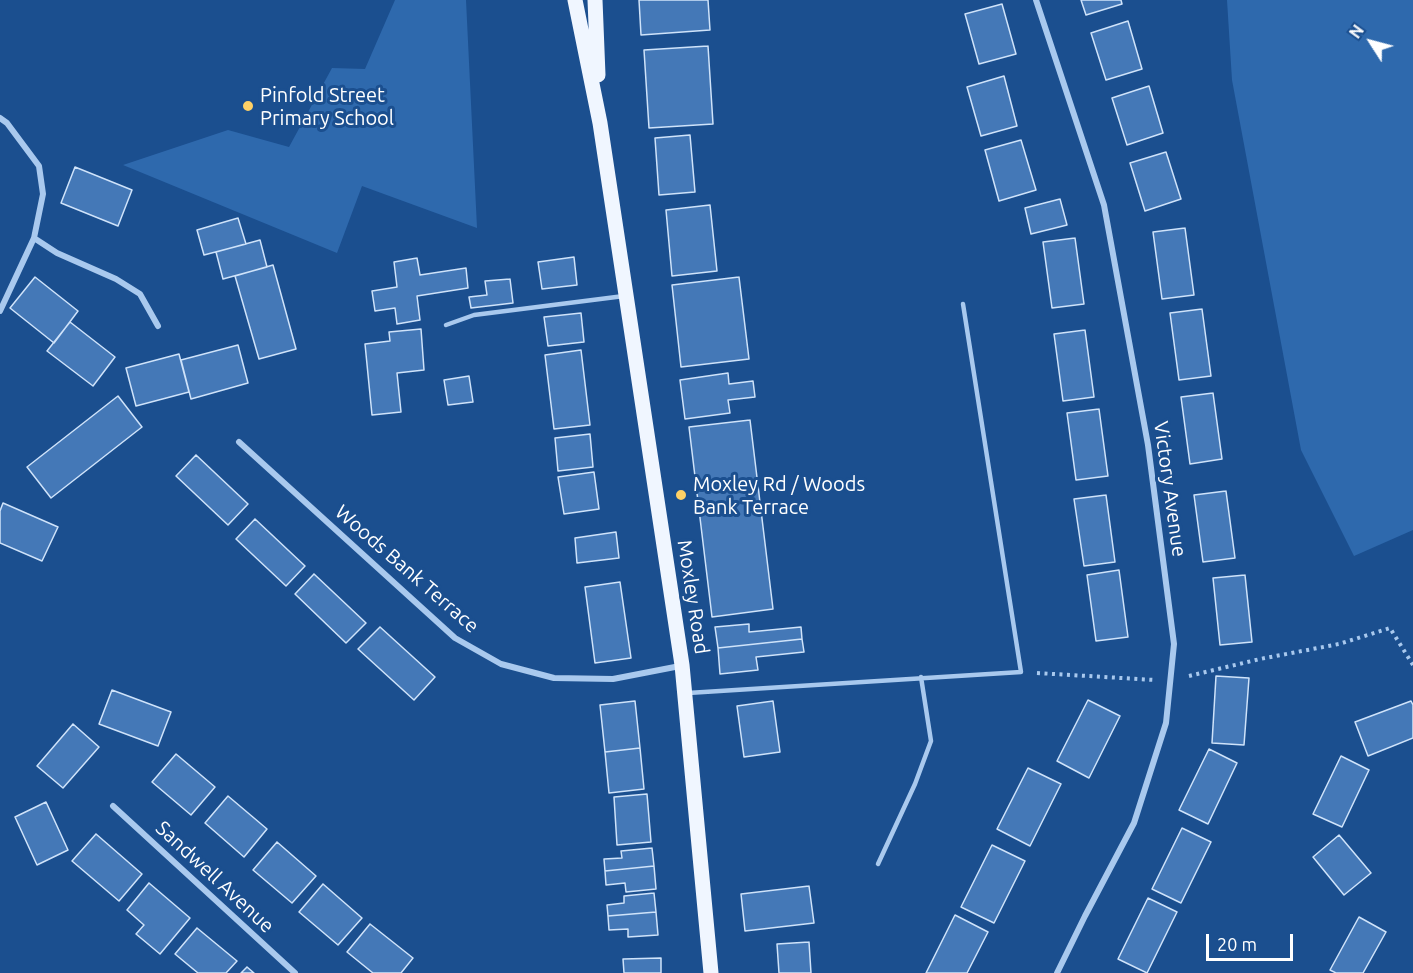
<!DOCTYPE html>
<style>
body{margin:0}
#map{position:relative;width:1413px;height:973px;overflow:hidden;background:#1b4f8f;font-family:Ubuntu,sans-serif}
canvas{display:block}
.north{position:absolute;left:1341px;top:12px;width:60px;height:60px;-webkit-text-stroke:4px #1b4f8f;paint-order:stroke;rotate:306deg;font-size:16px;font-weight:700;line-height:24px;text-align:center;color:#fff}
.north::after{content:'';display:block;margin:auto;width:21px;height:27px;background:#fff;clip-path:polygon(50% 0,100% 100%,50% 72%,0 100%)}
.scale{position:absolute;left:1206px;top:934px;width:87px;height:27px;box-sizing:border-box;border:3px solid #fff;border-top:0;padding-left:8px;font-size:18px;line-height:21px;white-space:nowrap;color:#fff;-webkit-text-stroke:4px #1b4f8f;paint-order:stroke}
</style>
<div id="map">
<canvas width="1413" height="973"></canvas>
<div class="north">N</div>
<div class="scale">20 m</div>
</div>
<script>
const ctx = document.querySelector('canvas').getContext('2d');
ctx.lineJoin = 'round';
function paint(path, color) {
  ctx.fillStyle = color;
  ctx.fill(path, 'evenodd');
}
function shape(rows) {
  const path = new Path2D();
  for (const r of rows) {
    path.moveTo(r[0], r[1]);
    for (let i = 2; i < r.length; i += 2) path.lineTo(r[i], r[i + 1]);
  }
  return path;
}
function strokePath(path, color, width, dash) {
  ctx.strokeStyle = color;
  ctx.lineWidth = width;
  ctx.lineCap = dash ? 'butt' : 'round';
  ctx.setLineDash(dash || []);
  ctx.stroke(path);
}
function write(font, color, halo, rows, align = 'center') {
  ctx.font = font + ' Ubuntu,sans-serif';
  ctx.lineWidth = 6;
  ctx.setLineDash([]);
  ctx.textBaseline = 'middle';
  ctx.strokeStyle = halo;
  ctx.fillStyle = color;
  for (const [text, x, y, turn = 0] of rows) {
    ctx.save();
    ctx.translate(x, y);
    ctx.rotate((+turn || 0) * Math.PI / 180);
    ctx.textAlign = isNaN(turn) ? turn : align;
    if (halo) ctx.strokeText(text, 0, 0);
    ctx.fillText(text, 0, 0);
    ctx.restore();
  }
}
paint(shape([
 [395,0,466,0,477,228,362,186,337,253,123,165,228,130,289,147,332,68,365,69],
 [1227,0,1413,0,1413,530,1354,556,1301,450,1232,80]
]), '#2e69ad');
const building = shape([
 [639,0,708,0,710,30,641,35,639,0],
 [1081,0,1121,0,1122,4,1086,15,1081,0],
 [1002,4,1016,54,979,64,965,14,1002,4],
 [1128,21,1142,69,1106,80,1091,33,1128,21],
 [708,46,713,124,649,128,644,50,708,46],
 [1004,76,1017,126,981,136,967,87,1004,76],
 [1149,86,1163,133,1127,145,1112,98,1149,86],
 [690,135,695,192,659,195,655,138,690,135],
 [1021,140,1036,190,999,201,985,150,1021,140],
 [1166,152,1181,199,1145,211,1130,163,1166,152],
 [75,167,132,190,118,226,61,203,75,167],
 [1060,199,1067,225,1031,234,1025,208,1060,199],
 [710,205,717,271,672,276,666,210,710,205],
 [238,218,246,244,204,255,197,230,238,218],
 [1185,228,1194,295,1162,299,1153,232,1185,228],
 [1075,238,1084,304,1052,308,1043,242,1075,238],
 [260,240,267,267,223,279,216,252,260,240],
 [574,257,577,285,542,289,538,262,574,257],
 [417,258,420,275,466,268,468,288,417,296,420,320,397,324,395,308,375,311,372,291,397,287,394,262,417,258],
 [273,265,296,349,259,359,235,276,273,265],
 [35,277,78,311,54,343,10,308,35,277],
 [739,277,749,359,681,367,672,285,739,277],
 [510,279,513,303,471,308,469,297,487,295,485,281,510,279],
 [1202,309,1211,376,1179,380,1170,313,1202,309],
 [581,313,584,342,548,346,544,317,581,313],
 [70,322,115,357,93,386,47,351,70,322],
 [421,329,424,370,397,373,401,412,372,415,365,344,390,341,389,332,421,329],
 [1085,330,1094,397,1063,401,1054,334,1085,330],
 [238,345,248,383,191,399,181,360,238,345],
 [581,350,590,425,554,429,545,355,581,350],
 [179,354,189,392,136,406,126,368,179,354],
 [728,373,729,384,753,381,755,397,728,400,730,413,685,419,680,380,728,373],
 [469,376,473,402,448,405,444,380,469,376],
 [1213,393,1222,459,1190,464,1181,397,1213,393],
 [118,396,142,427,51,498,27,467,118,396],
 [1099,409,1108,476,1076,480,1067,413,1099,409],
 [750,420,773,609,712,617,689,427,750,420],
 [590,434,593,467,558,471,555,438,590,434],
 [196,455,248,504,228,525,176,476,196,455],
 [594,472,599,509,564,514,558,477,594,472],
 [1226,491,1235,558,1203,562,1194,495,1226,491],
 [1106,495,1115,562,1084,566,1074,499,1106,495],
 [3,503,58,527,42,561,0,543,0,511,3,503],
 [255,519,305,566,286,586,236,539,255,519],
 [616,532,619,558,577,563,575,538,616,532],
 [1119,570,1128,637,1096,641,1087,575,1119,570],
 [314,574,366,623,346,643,295,594,314,574],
 [1245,575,1252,642,1220,645,1213,578,1245,575],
 [620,582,631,658,595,663,585,587,620,582],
 [749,624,749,632,801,627,802,639,718,648,715,627,749,624],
 [380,627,435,677,414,700,358,649,380,627],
 [802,639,804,652,756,657,758,670,720,674,718,648,802,639],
 [1216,676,1249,678,1244,745,1212,743,1216,676],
 [112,690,171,712,158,746,99,724,112,690],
 [1088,700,1120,716,1089,778,1057,761,1088,700],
 [635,701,640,748,605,752,600,705,635,701],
 [773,701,780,752,744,757,737,706,773,701],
 [1411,701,1413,705,1413,738,1368,756,1355,722,1411,701],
 [73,724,99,747,63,788,37,766,73,724],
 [640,748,644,789,609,793,605,752,640,748],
 [1209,749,1237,763,1208,824,1179,810,1209,749],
 [176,754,215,787,191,815,152,782,176,754],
 [1341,756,1369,770,1342,827,1313,814,1341,756],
 [1028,768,1061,784,1030,846,997,829,1028,768],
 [647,794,651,842,617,845,614,797,647,794],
 [228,796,267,829,244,857,205,823,228,796],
 [46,802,68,850,37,865,15,817,46,802],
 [1182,828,1211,842,1181,903,1152,889,1182,828],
 [96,834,142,874,119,901,72,861,96,834],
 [1339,835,1371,873,1344,895,1313,857,1339,835],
 [277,842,316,876,292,903,253,870,277,842],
 [992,845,1025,861,994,923,961,907,992,845],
 [652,848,654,866,605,871,604,859,622,858,621,851,652,848],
 [654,866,656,889,626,892,625,883,606,885,605,871,654,866],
 [149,883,190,918,160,954,136,934,144,925,127,910,149,883],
 [323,884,362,918,338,945,299,912,323,884],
 [809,886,814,923,745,931,741,894,809,886],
 [654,893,656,912,608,916,607,905,624,903,624,896,654,893],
 [1148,898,1177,912,1147,973,1118,959,1148,898],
 [656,912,658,935,628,937,628,929,609,930,608,916,656,912],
 [955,915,988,932,967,973,926,973,955,915],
 [1359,917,1386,932,1363,973,1336,973,1330,970,1359,917],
 [370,924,413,958,401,973,373,973,347,952,370,924],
 [197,928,237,961,226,973,198,973,175,954,197,928],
 [809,942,811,973,779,973,777,944,809,942],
 [661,958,661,973,624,973,623,959,661,958],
 [247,967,254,973,241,973,247,967]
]);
paint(building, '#4478b7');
strokePath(building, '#cfe3fa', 1.5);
strokePath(shape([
 [1037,673,1155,680],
 [1189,676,1260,659,1339,644,1390,628,1413,665]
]), '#a9c9ee', 4, [3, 4.5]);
strokePath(shape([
 [446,325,474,315,624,296],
 [688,693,1021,672,963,304],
 [878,864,915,784,931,741,921,677]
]), '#a9c9ee', 4.5);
strokePath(shape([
 [1036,0,1104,205,1148,445,1174,644,1166,723,1134,823,1085,916,1057,973],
 [0,118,7,123,39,166,43,194,34,238,0,311],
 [34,238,57,253,116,279,140,294,158,326],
 [239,442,455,638,501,664,554,678,613,679,680,666],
 [113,806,295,973]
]), '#a9c9ee', 6);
strokePath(shape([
 [575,0,600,123,682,665,711,973],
 [595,0,598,75]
]), '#f0f6ff', 15);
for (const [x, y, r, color] of [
 [248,106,6,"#ffd166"],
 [681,495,6,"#ffd166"]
]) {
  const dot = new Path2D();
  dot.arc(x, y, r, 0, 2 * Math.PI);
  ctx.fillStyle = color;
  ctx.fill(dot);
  strokePath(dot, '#1b4f8f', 2);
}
write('20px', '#fff', '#1b4f8f', [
 ["Pinfold Street",260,95],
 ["Primary School",260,118],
 ["Moxley Rd / Woods",693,484],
 ["Bank Terrace",693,507]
], 'left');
write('20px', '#fff', '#1b4f8f', [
 ["Victory Avenue",1170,489,82],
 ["Woods Bank Terrace",407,569,41],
 ["Moxley Road",693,597,81],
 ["Sandwell Avenue",215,877,43]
]);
</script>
